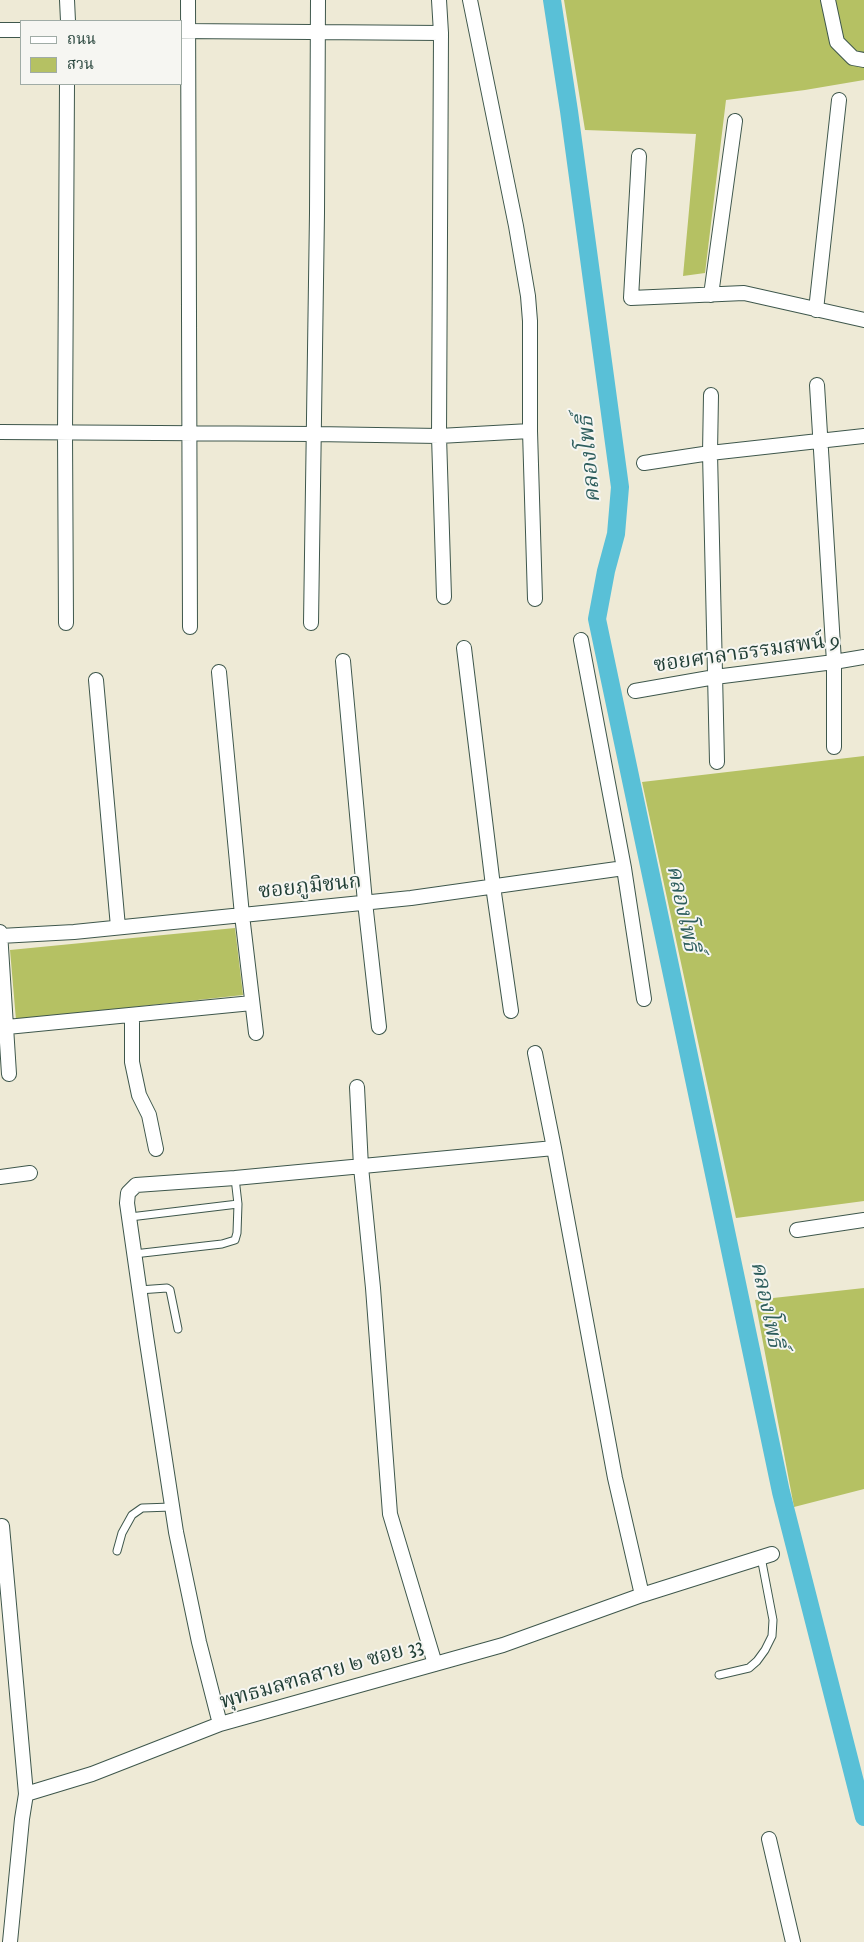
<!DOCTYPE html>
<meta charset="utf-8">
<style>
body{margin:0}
#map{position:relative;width:864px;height:1942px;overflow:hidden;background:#eeead6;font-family:"IM FELL DW Pica","Noto Serif Thai",serif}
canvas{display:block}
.legend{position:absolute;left:20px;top:20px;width:162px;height:65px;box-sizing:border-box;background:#f6f6f2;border:1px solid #a0aca6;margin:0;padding:6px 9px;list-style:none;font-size:15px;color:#1f3d34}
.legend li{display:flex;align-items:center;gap:10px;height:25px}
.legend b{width:25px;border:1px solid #a0aca6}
</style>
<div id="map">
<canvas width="864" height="1942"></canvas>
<ul class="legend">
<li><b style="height:6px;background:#fff"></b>ถนน</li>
<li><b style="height:14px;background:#b5c163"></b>สวน</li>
</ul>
</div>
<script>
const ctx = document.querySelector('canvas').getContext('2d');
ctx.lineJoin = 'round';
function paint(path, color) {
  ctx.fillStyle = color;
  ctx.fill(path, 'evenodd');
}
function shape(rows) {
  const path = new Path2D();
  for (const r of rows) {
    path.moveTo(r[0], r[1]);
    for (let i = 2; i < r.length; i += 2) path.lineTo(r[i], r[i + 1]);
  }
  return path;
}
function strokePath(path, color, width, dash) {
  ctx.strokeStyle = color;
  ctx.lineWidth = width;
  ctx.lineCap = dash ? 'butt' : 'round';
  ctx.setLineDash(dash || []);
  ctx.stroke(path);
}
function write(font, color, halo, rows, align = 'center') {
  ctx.font = font + ' "IM FELL DW Pica","Noto Serif Thai",serif';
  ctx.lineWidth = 4;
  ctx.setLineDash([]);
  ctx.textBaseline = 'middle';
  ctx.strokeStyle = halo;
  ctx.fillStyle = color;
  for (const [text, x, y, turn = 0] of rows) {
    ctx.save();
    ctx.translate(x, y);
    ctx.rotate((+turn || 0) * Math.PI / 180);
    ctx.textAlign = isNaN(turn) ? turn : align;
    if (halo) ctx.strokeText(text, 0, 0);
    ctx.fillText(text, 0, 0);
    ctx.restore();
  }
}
paint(shape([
 [564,0,864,0,864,80,805,90,726,100,705,273,683,276,696,134,585,130],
 [864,756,864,1201,736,1218,642,782],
 [235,928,243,995,16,1020,10,950],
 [864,1288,864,1489,794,1507,755,1300]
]), '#b5c163');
strokePath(shape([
 [552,0,569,111,620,487,616,534,606,571,597,619,781,1492,864,1817]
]), '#59c0d7', 18);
const lane = shape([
 [130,1217,238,1204],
 [134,1254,222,1244,235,1240,237,1233,238,1204,235,1178],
 [139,1290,167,1288,170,1290,178,1329],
 [117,1551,122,1533,132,1515,142,1508,172,1507],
 [719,1675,749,1668,757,1661,765,1650,772,1636,773,1620,761,1557]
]);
const street = shape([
 [67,0,68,21],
 [188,0,190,627],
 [439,0,441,33,439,436,444,597],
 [470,0,516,226,528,296,530,321,530,431,535,599],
 [828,0,837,42,853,58,864,60],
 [0,30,21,30],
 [181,31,441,33],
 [639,156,631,298,744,293,864,320],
 [711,295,735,121],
 [816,310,839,100],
 [817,385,834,662,834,747],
 [711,395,710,453,717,762],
 [0,432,314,434,439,436,530,431],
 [644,463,710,453,864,436],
 [66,623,65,433,67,84],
 [311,623,317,213,318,0],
 [581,640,624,868,644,999],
 [464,648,493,886,511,1011],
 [343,661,365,902,379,1027],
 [219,672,242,915,256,1033],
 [96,680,118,927],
 [635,691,715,677,834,662,864,657],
 [0,932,9,1074],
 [0,936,74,932,411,898,624,868],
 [132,1015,132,1062,139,1095,149,1115,156,1149],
 [7,1027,252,1003],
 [535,1053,554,1148,615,1478,642,1595],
 [357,1087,361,1167,373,1288,390,1514,435,1664],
 [0,1177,30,1173],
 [797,1230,864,1220],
 [2,1526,26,1794],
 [220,1724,199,1642,176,1532,146,1336,127,1203,128,1193,136,1185,235,1178,554,1148],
 [769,1839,793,1942],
 [10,1942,22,1819,26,1794,92,1774,220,1724,503,1645,642,1595,772,1554]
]);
strokePath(lane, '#3e574c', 9);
strokePath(street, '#3e574c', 16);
strokePath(lane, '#fff', 7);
strokePath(street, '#fff', 14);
write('21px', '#1f3d34', '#f6f6f2', [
 ["ซอยศาลาธรรมสพน์ 9",747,654,-8],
 ["ซอยภูมิชนก",310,888,-6],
 ["พุทธมลฑลสาย ๒ ซอย 33",322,1675,-16]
]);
write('italic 22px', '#2e5e5d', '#f6f6f2', [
 ["คลองโพธิ์",591,459,-95],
 ["คลองโพธิ์",681,909,78],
 ["คลองโพธิ์",765,1305,78]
]);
</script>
